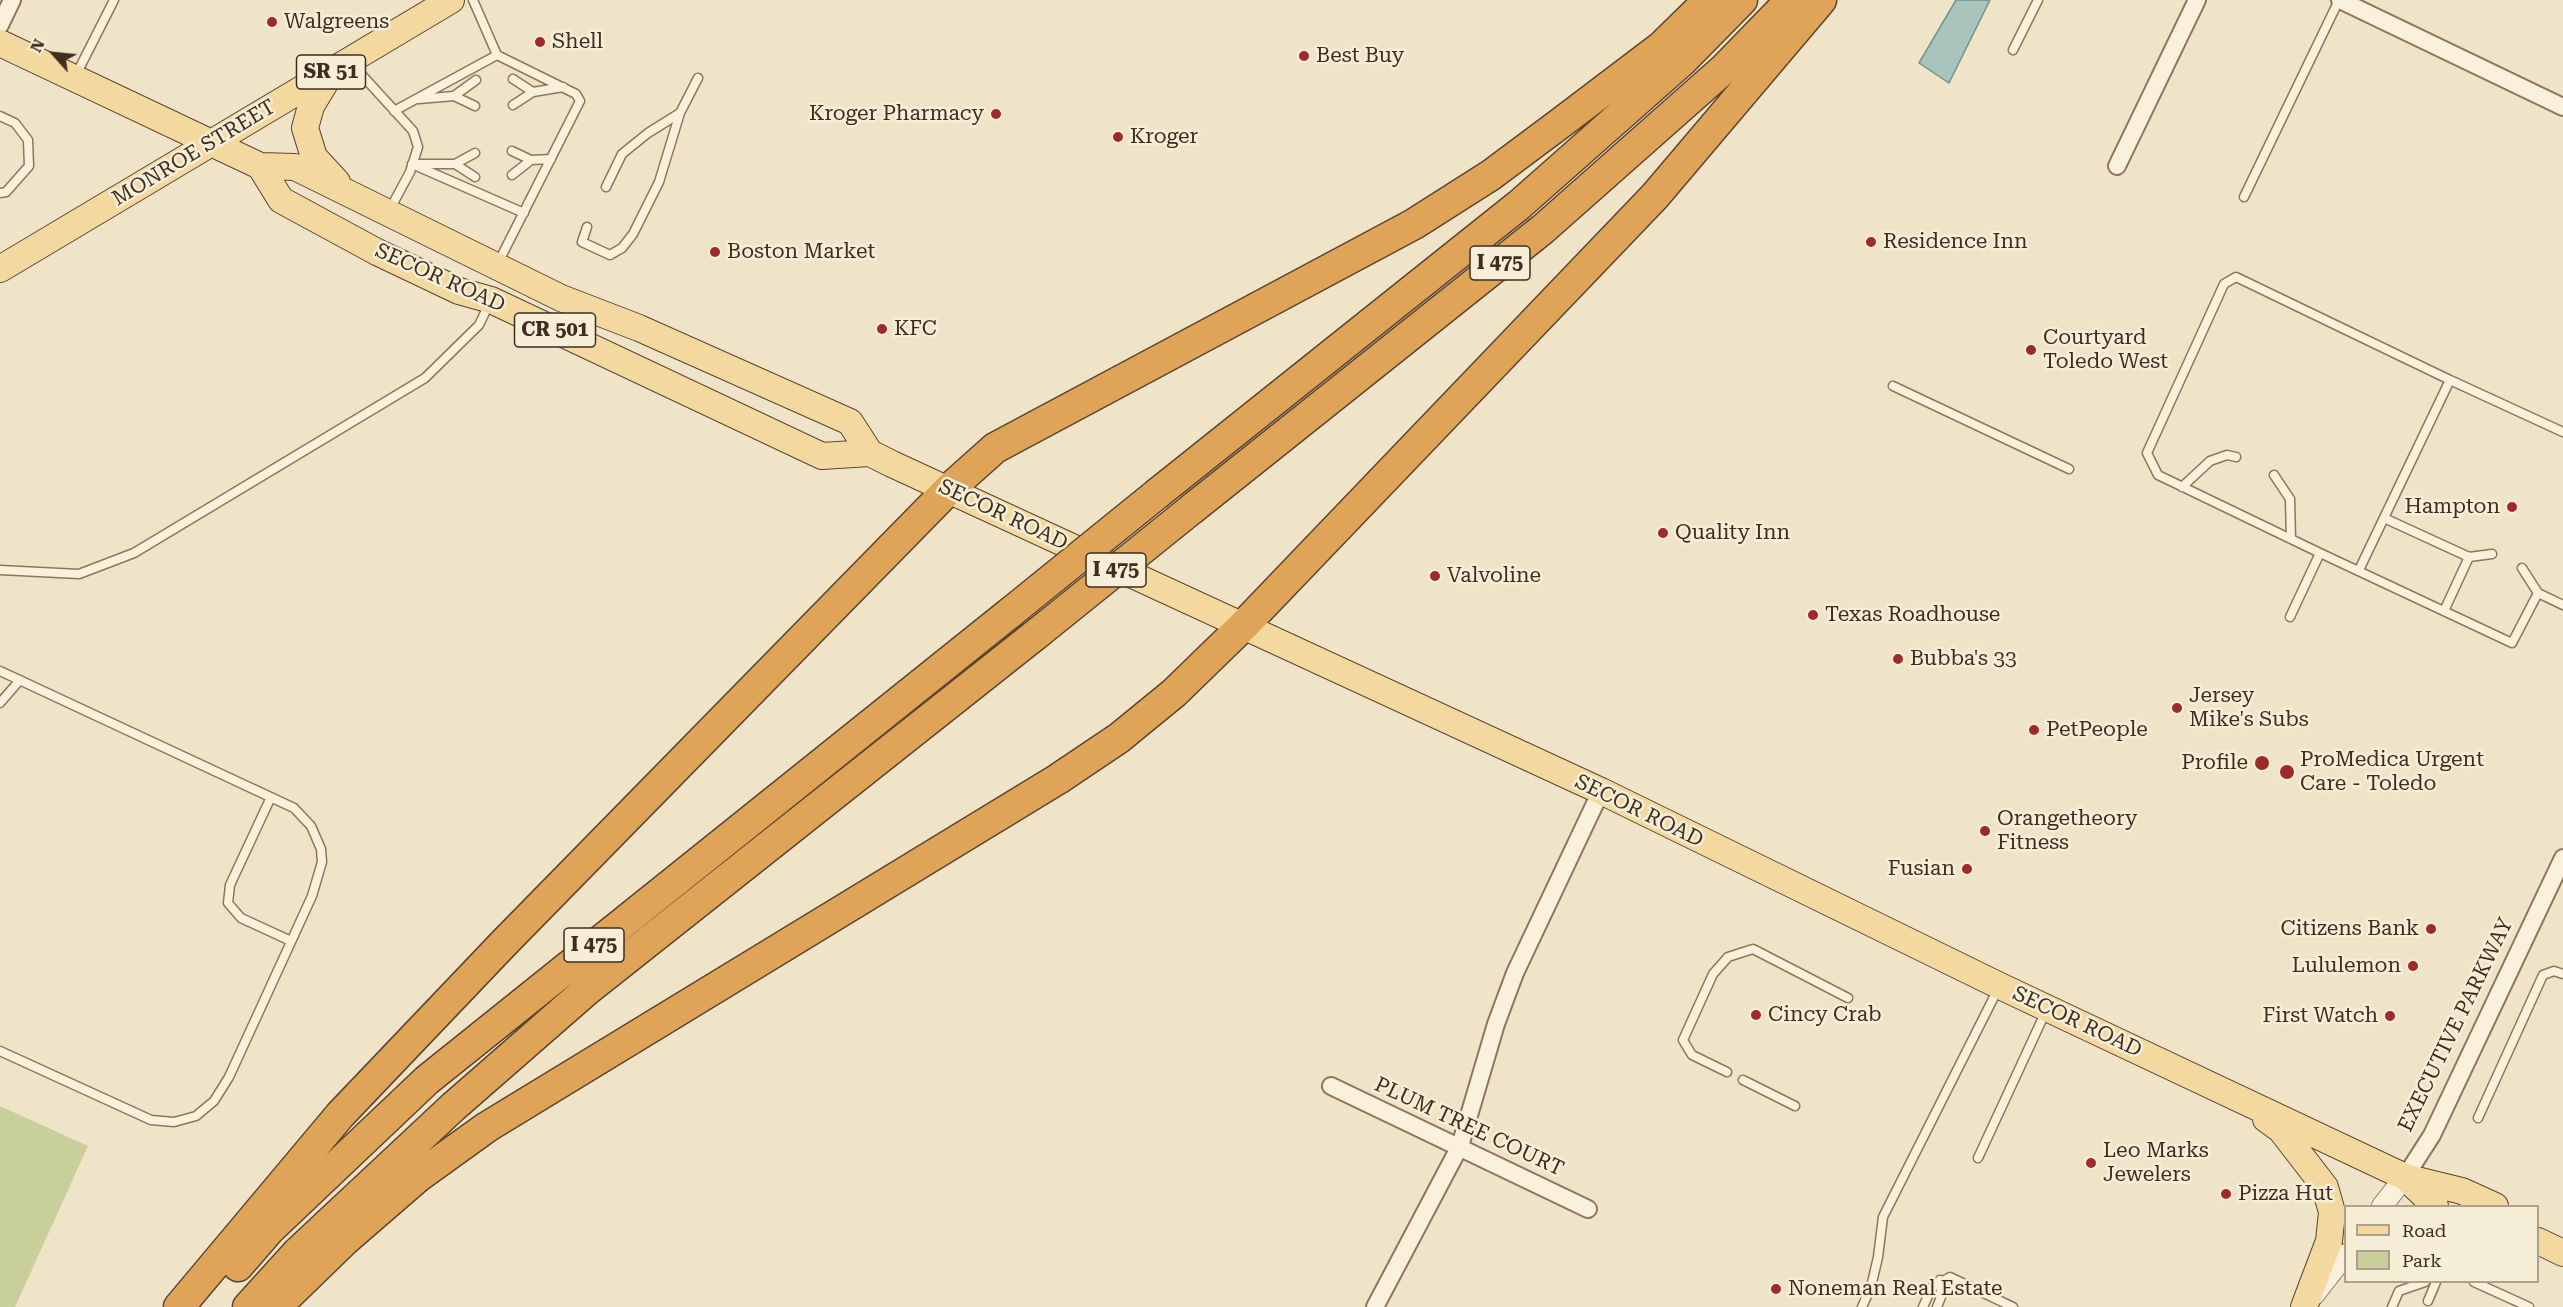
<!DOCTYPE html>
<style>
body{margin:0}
#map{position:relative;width:2563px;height:1307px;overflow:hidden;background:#f0e4c8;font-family:"Roboto Serif",serif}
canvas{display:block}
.legend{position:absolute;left:2344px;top:1205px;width:195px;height:78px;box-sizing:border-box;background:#f7eed8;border:2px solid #ada18e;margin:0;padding:8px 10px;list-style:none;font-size:18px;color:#3d2e20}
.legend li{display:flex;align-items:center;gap:12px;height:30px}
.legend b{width:30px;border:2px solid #ada18e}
.north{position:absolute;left:24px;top:24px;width:60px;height:60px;-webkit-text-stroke:4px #f7eed8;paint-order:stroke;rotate:297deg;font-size:16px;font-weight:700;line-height:24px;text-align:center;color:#3d2e20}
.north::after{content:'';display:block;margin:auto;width:21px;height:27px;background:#3d2e20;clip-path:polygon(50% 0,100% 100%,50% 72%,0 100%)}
</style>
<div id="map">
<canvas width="2563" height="1307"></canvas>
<ul class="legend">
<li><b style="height:8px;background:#f3d9a0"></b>Road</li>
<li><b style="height:16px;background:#c9cf9b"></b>Park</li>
</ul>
<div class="north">N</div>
</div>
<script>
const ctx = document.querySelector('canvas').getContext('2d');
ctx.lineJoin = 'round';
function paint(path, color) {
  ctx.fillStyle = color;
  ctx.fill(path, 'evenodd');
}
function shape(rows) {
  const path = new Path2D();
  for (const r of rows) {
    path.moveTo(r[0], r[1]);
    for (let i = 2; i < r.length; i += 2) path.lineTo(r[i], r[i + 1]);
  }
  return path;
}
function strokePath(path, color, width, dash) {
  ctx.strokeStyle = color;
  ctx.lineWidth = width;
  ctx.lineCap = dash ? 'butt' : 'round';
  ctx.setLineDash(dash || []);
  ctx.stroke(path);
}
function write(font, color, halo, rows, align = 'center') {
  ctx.font = font + ' "Roboto Serif",serif';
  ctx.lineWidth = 5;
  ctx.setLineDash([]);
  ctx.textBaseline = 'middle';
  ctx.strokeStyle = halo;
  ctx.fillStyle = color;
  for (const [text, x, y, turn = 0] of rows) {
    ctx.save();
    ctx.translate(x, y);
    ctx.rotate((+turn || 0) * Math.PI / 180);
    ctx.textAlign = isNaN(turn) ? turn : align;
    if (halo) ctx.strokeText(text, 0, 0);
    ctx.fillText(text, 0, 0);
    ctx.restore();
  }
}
paint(shape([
 [0,1106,88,1146,15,1307,0,1307]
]), '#c9cf9b');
const water = shape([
 [1956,0,1990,0,1949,83,1919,63,1956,0]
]);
paint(water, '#a9c4bc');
strokePath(water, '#6f938a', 1.5);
const service = shape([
 [473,0,497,55,576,94,580,101,498,263],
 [2013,50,2038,0],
 [351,63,413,131,418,147,410,172,389,211],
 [76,75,114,0],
 [513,79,533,92,563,87],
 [454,96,475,106],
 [419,99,454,96,476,80],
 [513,105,533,92],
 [394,111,497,55],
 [680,113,698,78],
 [0,116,15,123,28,140,29,166,6,192,0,193],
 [512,151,531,160],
 [412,164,524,213],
 [416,164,455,164,475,177],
 [455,164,475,153],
 [512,175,531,160,551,159],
 [2244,197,2339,0],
 [587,227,582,242,610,255,622,248,633,234,659,182,680,113,648,133,622,154,606,187],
 [1893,386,2069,469],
 [2274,475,2290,499,2291,539],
 [2182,487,2210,461,2227,455,2236,457],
 [2384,518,2469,557],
 [2320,553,2158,475,2147,453,2224,284,2236,277,2450,380],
 [2522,568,2538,593],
 [0,570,79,574,134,553,425,378,479,325,490,302],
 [2359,570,2450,380,2563,432],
 [2444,611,2469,557,2492,554],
 [2290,617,2320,553,2512,643,2538,593,2563,605],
 [0,671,294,808,311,826,321,849,322,862,312,896,229,1077,214,1101,196,1116,174,1122,151,1120,0,1051],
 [0,703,20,680],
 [271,797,230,885,228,903,241,918,291,941],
 [1727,1072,1692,1055,1683,1040,1713,974,1728,957,1753,949,1848,998],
 [1743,1080,1795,1106],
 [2478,1118,2543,975,2554,971,2563,974],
 [1978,1158,2046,1011],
 [2474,1282,2529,1307],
 [2428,1301,2436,1282],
 [1862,1307,1871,1287,1878,1257,1883,1217,1998,989],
 [1923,1307,1932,1287,1950,1277,2013,1307],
 [1937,1307,1941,1297,1940,1280],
 [2392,1307,2399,1291,2425,1282]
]);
const minor = shape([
 [2340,0,2563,107],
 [0,25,12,0],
 [2117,166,2197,0],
 [1331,1086,1588,1209],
 [2405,1177,2432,1135,2563,858],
 [1375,1307,1460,1146,1496,1024,1515,973,1601,791]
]);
const tertiary = shape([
 [2382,1206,2405,1177],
 [2314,1295,2346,1254]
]);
const primary = shape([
 [0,43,260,166,295,167,561,298,639,328,850,422,870,453,892,464,1601,791,2000,986,2405,1177,2462,1191,2495,1206],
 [331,73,311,106,305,128,314,157,337,182],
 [260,166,281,200,377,252,459,291,491,300,822,456,870,453],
 [0,269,451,0],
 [2266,1119,2281,1130,2325,1187,2332,1212,2329,1241,2304,1307],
 [2405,1177,2435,1206],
 [2538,1241,2563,1253]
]);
const motorway = shape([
 [1158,493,1519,205,1682,61,1742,0],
 [1193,508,1543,229,1725,68,1791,0],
 [238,1266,270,1229,427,1080,1011,612],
 [179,1307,340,1115,504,943,948,490,995,448,1414,224,1491,175,1558,125,1661,47,1709,0],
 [248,1307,297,1253,453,1107,587,990,1039,632],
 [276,1307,345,1240,419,1176,487,1127,1058,779,1119,738,1174,693,1244,625,1655,196,1821,0]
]);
strokePath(service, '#8d765c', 11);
strokePath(minor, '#8d765c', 20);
strokePath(tertiary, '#8d765c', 22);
strokePath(primary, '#5b4430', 28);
strokePath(motorway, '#5b4430', 33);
strokePath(service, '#faf1dc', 8);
strokePath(minor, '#faf1dc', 16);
strokePath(tertiary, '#faf1dc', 20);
strokePath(primary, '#f3d9a0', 26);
strokePath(motorway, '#e0a458', 30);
const motorwayBridge = shape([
 [1011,612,1158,493],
 [1039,632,1193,508]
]);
strokePath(motorwayBridge, '#5b4430', 33, []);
strokePath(motorwayBridge, '#e0a458', 30);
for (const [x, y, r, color] of [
 [272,22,6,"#9e2a2b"],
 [540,42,6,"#9e2a2b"],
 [1304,56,6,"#9e2a2b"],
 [996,114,6,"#9e2a2b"],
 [1118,137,6,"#9e2a2b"],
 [1871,242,6,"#9e2a2b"],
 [715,252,6,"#9e2a2b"],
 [882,329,6,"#9e2a2b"],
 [2031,350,6,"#9e2a2b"],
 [2512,507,6,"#9e2a2b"],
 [1663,533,6,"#9e2a2b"],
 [1435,576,6,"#9e2a2b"],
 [1813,615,6,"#9e2a2b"],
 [1898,659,6,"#9e2a2b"],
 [2177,708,6,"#9e2a2b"],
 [2034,730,6,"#9e2a2b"],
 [2262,763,8,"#9e2a2b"],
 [2287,772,8,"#9e2a2b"],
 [1985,831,6,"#9e2a2b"],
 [1967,869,6,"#9e2a2b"],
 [2431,929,6,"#9e2a2b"],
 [2413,966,6,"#9e2a2b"],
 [1756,1015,6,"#9e2a2b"],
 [2390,1016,6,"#9e2a2b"],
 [2091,1163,6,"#9e2a2b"],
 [2226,1194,6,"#9e2a2b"],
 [1776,1289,6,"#9e2a2b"]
]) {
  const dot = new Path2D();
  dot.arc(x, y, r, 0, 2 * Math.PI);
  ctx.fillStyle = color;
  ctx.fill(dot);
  strokePath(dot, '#f7eed8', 2);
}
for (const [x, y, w] of [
 [331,72,69],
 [1500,263,60],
 [555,330,81],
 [1116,570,60],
 [594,945,60]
]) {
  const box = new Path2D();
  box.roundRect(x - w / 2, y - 17, w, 34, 4.5);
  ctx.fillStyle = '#f7eed8';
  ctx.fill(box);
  strokePath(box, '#3d2e20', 1.5);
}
write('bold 20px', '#3d2e20', null, [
 ["SR 51",331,72],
 ["I 475",1500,263],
 ["CR 501",555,330],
 ["I 475",1116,570],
 ["I 475",594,945]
]);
write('21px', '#3d2e20', '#f7eed8', [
 ["Walgreens",284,22],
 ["Shell",552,42],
 ["Best Buy",1316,56],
 ["Kroger Pharmacy",984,114,"right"],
 ["Kroger",1130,137],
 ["Residence Inn",1883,242],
 ["Boston Market",727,252],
 ["KFC",894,329],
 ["Courtyard",2043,338],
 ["Toledo West",2043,362],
 ["Hampton",2500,507,"right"],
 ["Quality Inn",1675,533],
 ["Valvoline",1447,576],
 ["Texas Roadhouse",1825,615],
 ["Bubba's 33",1910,659],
 ["Jersey",2189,696],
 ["Mike's Subs",2189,720],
 ["PetPeople",2046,730],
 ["ProMedica Urgent",2300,760],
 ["Care - Toledo",2300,784],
 ["Profile",2248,763,"right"],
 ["Orangetheory",1997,819],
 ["Fitness",1997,843],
 ["Fusian",1955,869,"right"],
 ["Citizens Bank",2419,929,"right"],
 ["Lululemon",2401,966,"right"],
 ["Cincy Crab",1768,1015],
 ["First Watch",2378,1016,"right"],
 ["Leo Marks",2103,1151],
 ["Jewelers",2103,1175],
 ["Pizza Hut",2238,1194],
 ["Noneman Real Estate",1788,1289]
], 'left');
write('21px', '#3d2e20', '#f7eed8', [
 ["MONROE STREET",194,153,-31],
 ["SECOR ROAD",440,278,24],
 ["SECOR ROAD",1003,515,25],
 ["SECOR ROAD",1639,811,26],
 ["SECOR ROAD",2077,1022,25],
 ["EXECUTIVE PARKWAY",2456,1025,-64],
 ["PLUM TREE COURT",1469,1127,25]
]);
</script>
